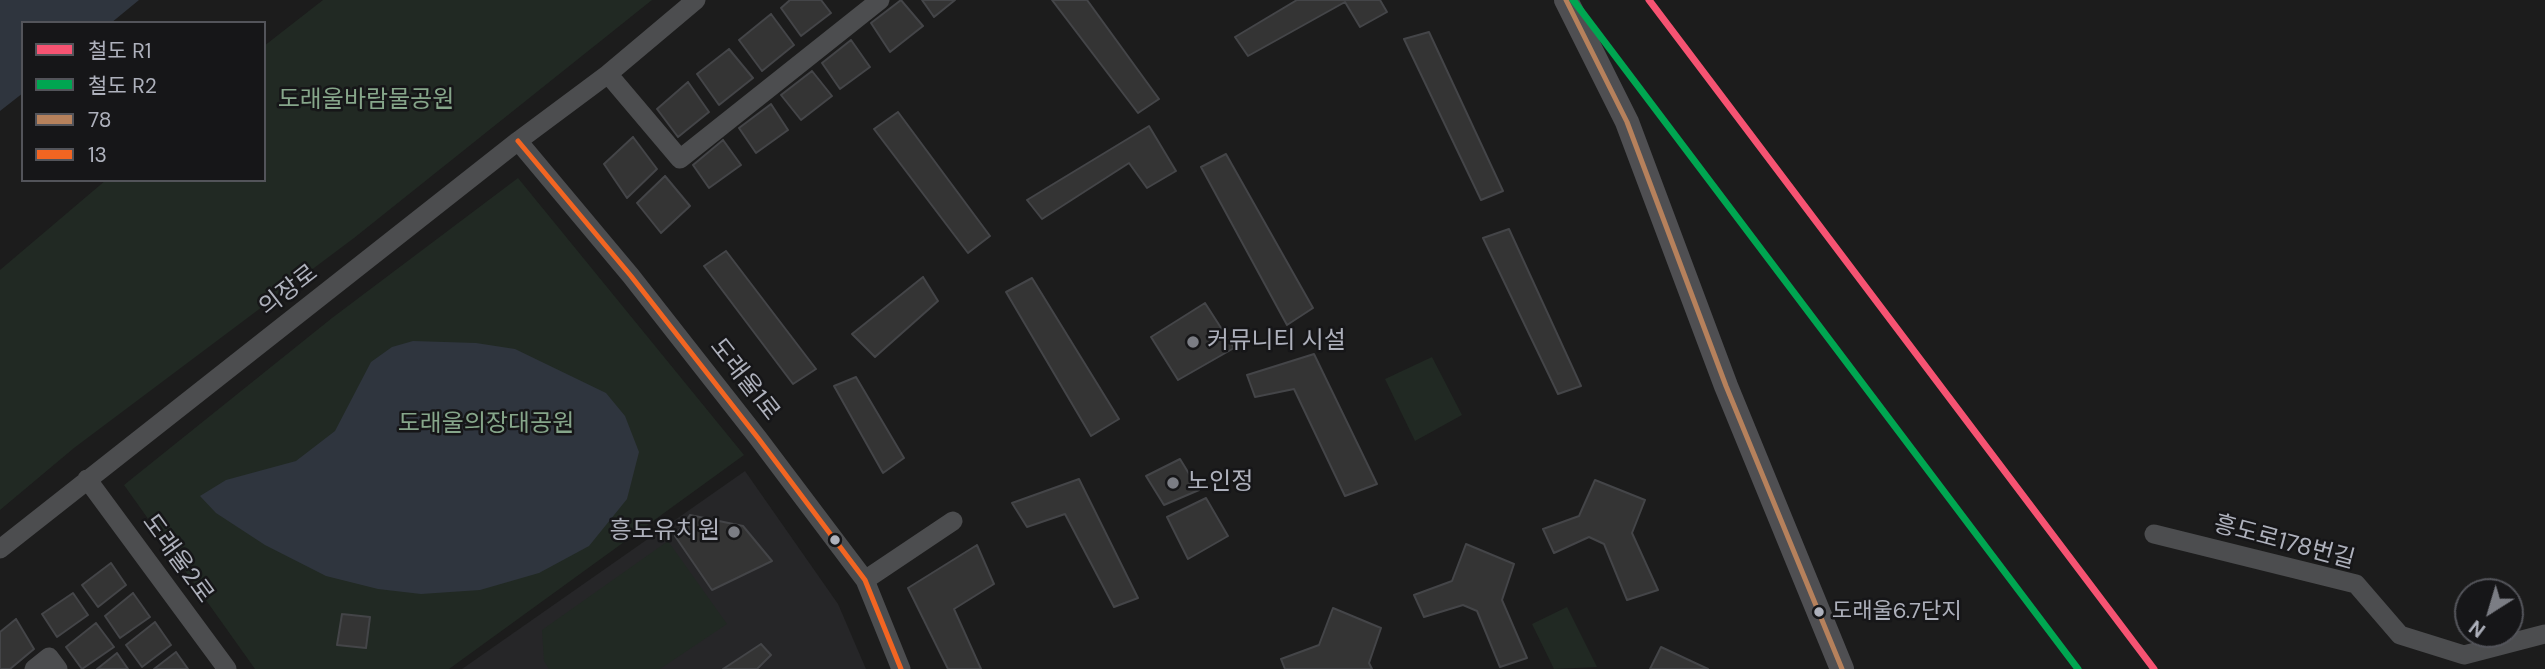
<!DOCTYPE html>
<meta charset="utf-8">
<style>
body{margin:0}
#map{position:relative;width:2545px;height:669px;overflow:hidden;background:#1c1c1c;font-family:"DM Sans","Noto Sans KR",sans-serif}
canvas{display:block}
.legend{position:absolute;left:21px;top:21px;width:245px;height:161px;box-sizing:border-box;background:#161618;border:2px solid #53545a;margin:0;padding:9px 12px;list-style:none;font-size:21px;color:#aeb1bc}
.legend li{display:flex;align-items:center;gap:14px;height:35px}
.legend b{width:35px;border:2px solid #53545a}
.north{position:absolute;left:2454px;top:578px;width:70px;height:70px;box-sizing:border-box;background:#161618;border:2px solid #53545a;border-radius:50%;rotate:217deg;font-size:19px;font-weight:700;line-height:28px;text-align:center;color:#aeb1bc}
.north::after{content:'';display:block;margin:auto;width:24px;height:32px;background:#7b7d84;clip-path:polygon(50% 0,100% 100%,50% 72%,0 100%)}
</style>
<div id="map">
<canvas width="2545" height="669"></canvas>
<ul class="legend">
<li><b style="height:9px;background:#f65372"></b>철도 R1</li>
<li><b style="height:9px;background:#00a651"></b>철도 R2</li>
<li><b style="height:9px;background:#b6815c"></b>78</li>
<li><b style="height:9px;background:#f26522"></b>13</li>
</ul>
<div class="north">N</div>
</div>
<script>
const ctx = document.querySelector('canvas').getContext('2d');
ctx.lineJoin = 'round';
function paint(path, color) {
  ctx.fillStyle = color;
  ctx.fill(path, 'evenodd');
}
function shape(rows) {
  const path = new Path2D();
  for (const r of rows) {
    path.moveTo(r[0], r[1]);
    for (let i = 2; i < r.length; i += 2) path.lineTo(r[i], r[i + 1]);
  }
  return path;
}
function strokePath(path, color, width, dash) {
  ctx.strokeStyle = color;
  ctx.lineWidth = width;
  ctx.lineCap = dash ? 'butt' : 'round';
  ctx.setLineDash(dash || []);
  ctx.stroke(path);
}
function write(font, color, halo, rows, align = 'center') {
  ctx.font = font + ' "DM Sans","Noto Sans KR",sans-serif';
  ctx.lineWidth = 5;
  ctx.setLineDash([]);
  ctx.textBaseline = 'middle';
  ctx.strokeStyle = halo;
  ctx.fillStyle = color;
  for (const [text, x, y, turn = 0] of rows) {
    ctx.save();
    ctx.translate(x, y);
    ctx.rotate((+turn || 0) * Math.PI / 180);
    ctx.textAlign = isNaN(turn) ? turn : align;
    if (halo) ctx.strokeText(text, 0, 0);
    ctx.fillText(text, 0, 0);
    ctx.restore();
  }
}
paint(shape([
 [745,471,838,604,866,669,462,669]
]), '#262628');
paint(shape([
 [323,0,652,0,354,238,74,448,0,510,0,270,106,180,264,180,264,46],
 [518,178,744,455,449,669,255,669,124,485,332,318],
 [1432,357,1462,415,1415,441,1385,379],
 [668,541,727,624,660,669,549,669,544,661,542,630],
 [1567,607,1597,667,1554,669,1532,624]
]), '#212923');
paint(shape([
 [0,0,139,0,111,23,23,23,23,93,0,111],
 [413,341,476,343,515,349,606,393,625,416,639,452,627,499,589,546,539,573,480,590,421,594,378,589,326,576,265,545,216,513,200,496,226,480,296,461,335,431,371,362,392,347]
]), '#2f353e');
const building = shape([
 [790,0,821,0,831,13,801,36,781,8,790,0],
 [901,0,923,26,890,52,871,23,901,0],
 [922,0,955,0,934,17,922,0],
 [1052,0,1087,0,1159,99,1138,113,1052,0],
 [1297,0,1380,0,1387,12,1360,27,1345,2,1248,56,1235,37,1297,0],
 [771,14,794,45,762,71,739,40,771,14],
 [1429,32,1503,191,1481,200,1404,39,1429,32],
 [851,40,870,67,840,89,822,63,851,40],
 [729,49,753,78,719,105,697,74,729,49],
 [812,71,832,96,801,120,781,95,812,71],
 [688,82,709,112,678,137,657,109,688,82],
 [771,104,788,130,756,153,739,128,771,104],
 [898,112,990,236,968,253,874,129,898,112],
 [1149,126,1176,171,1147,188,1129,163,1042,219,1027,200,1149,126],
 [633,137,657,169,627,198,604,164,633,137],
 [723,140,741,165,709,188,693,165,723,140],
 [1226,154,1313,308,1287,325,1201,167,1226,154],
 [665,176,690,206,661,233,637,203,665,176],
 [1509,229,1581,386,1558,394,1483,238,1509,229],
 [726,251,816,369,793,384,704,266,726,251],
 [923,277,938,301,875,357,852,334,923,277],
 [1032,278,1119,419,1091,436,1006,292,1032,278],
 [1205,303,1234,348,1178,380,1151,337,1205,303],
 [1314,354,1377,484,1345,496,1294,389,1255,397,1247,375,1314,354],
 [856,377,904,458,883,473,834,386,856,377],
 [1180,459,1199,490,1164,505,1146,476,1180,459],
 [1079,479,1138,598,1114,607,1065,514,1027,527,1012,503,1079,479],
 [1595,480,1645,500,1632,533,1658,590,1627,600,1604,544,1589,537,1554,553,1543,529,1579,516,1595,480],
 [1206,498,1228,536,1188,559,1167,517,1206,498],
 [690,515,743,526,772,561,712,590,675,536,690,515],
 [1466,544,1514,564,1502,600,1527,658,1500,667,1477,611,1463,605,1424,617,1414,595,1452,581,1466,544],
 [977,545,994,584,954,609,981,669,948,669,908,588,977,545],
 [111,563,126,585,98,607,82,585,111,563],
 [73,593,88,615,57,637,42,614,73,593],
 [133,593,150,617,120,638,105,616,133,593],
 [1333,608,1381,628,1369,663,1372,669,1285,669,1281,659,1319,645,1333,608],
 [342,614,370,617,366,648,337,645,342,614],
 [16,619,34,649,10,669,0,669,0,632,16,619],
 [155,622,171,645,142,667,126,645,155,622],
 [96,623,114,647,82,669,66,647,96,623],
 [761,644,771,655,757,669,723,669,761,644],
 [1661,647,1708,669,1650,669,1661,647],
 [176,652,188,669,154,669,176,652],
 [117,653,128,669,97,669,117,653]
]);
paint(building, '#343434');
strokePath(building, '#444548', 2);
strokePath(shape([
 [608,74,680,159,880,0],
 [518,141,631,276,758,438,865,580,901,669],
 [87,479,227,669],
 [2154,534,2356,584,2400,635,2464,655,2545,634],
 [0,549,518,141,608,74,696,0],
 [865,580,953,521],
 [34,669,49,657,58,669]
]), '#4c4d4f', 19);
strokePath(shape([
 [1566,0,1627,122,1726,386,1842,669]
]), '#4f4f52', 24);
strokePath(shape([
 [1566,0,1627,122,1726,386,1842,669]
]), '#b6815c', 5);
strokePath(shape([
 [518,141,631,276,758,438,865,580,901,669]
]), '#f26522', 5);
strokePath(shape([
 [1649,0,2154,669]
]), '#f65372', 7);
strokePath(shape([
 [1573,0,2078,669]
]), '#00a651', 7);
for (const [x, y, r, color] of [
 [1193,342,7,"#7b7d84"],
 [1173,483,7,"#7b7d84"],
 [734,532,7,"#7b7d84"],
 [835,540,6,"#aeb1bc"],
 [1819,612,6,"#aeb1bc"]
]) {
  const dot = new Path2D();
  dot.arc(x, y, r, 0, 2 * Math.PI);
  ctx.fillStyle = color;
  ctx.fill(dot);
  strokePath(dot, '#161618', 2.5);
}
write('22px', '#aeb1bc', '#161618', [
 ["도래울6.7단지",1832,612]
], 'left');
write('24px', '#86a68a', '#161618', [
 ["도래울바람물공원",366,101],
 ["도래울의장대공원",486,425]
]);
write('24px', '#aeb1bc', '#161618', [
 ["의장로",289,291,-38],
 ["도래울1로",744,380,52],
 ["흥도로178번길",2284,543,15],
 ["도래울2로",177,559,54]
]);
write('24px', '#aeb1bc', '#161618', [
 ["커뮤니티 시설",1207,342],
 ["노인정",1187,483],
 ["흥도유치원",720,532,"right"]
], 'left');
</script>
